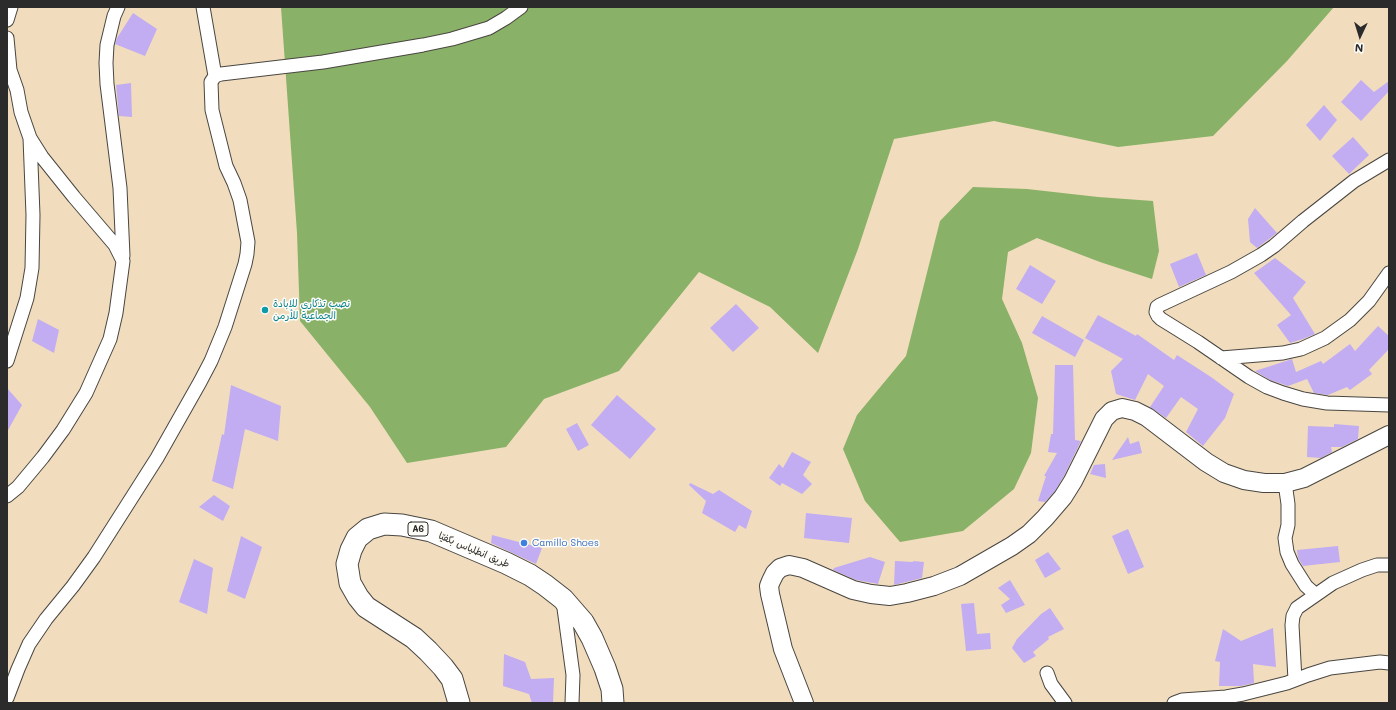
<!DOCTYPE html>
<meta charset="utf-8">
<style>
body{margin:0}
#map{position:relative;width:1396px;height:710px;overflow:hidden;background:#f1ddbd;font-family:Mali,sans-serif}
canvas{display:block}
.frame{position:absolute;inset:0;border:8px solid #2b2b2b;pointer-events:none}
.north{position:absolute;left:1340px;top:16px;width:40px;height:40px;-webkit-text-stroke:3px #fdfcf7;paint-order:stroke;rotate:184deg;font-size:11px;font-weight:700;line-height:16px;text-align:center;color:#2b2b2b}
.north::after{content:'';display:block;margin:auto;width:14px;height:18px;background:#2b2b2b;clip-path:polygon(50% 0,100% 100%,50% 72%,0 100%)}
</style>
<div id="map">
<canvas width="1396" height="710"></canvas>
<div class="frame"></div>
<div class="north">N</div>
</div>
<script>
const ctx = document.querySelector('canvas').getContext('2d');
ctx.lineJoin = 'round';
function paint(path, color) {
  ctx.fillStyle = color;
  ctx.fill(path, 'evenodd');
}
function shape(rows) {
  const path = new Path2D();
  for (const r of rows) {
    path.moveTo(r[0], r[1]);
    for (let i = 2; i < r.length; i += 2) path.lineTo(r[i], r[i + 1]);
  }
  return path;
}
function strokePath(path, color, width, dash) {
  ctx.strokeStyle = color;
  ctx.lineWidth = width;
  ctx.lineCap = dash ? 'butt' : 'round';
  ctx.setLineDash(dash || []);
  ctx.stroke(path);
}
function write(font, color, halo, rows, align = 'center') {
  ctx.font = font + ' Mali,"Playpen Sans Arabic",sans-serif';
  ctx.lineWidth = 3;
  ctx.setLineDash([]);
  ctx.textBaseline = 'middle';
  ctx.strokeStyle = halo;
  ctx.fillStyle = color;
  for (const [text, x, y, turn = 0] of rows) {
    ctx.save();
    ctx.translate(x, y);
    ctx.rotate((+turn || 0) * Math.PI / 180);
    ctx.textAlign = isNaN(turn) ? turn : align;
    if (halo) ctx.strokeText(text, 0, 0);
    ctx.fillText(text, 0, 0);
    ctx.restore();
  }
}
paint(shape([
 [281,7,1334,7,1287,61,1213,136,1118,147,994,121,894,139,858,249,818,353,770,307,699,272,619,371,544,399,506,447,407,463,370,407,300,321,297,233],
 [973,187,1027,189,1098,197,1153,201,1159,251,1152,279,1100,262,1037,238,1008,252,1002,299,1022,343,1038,398,1031,453,1014,489,963,531,900,542,865,501,843,449,857,415,906,356,940,221]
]), '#89b167');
paint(shape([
 [133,13,157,29,145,56,115,44,117,38],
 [1361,80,1374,92,1389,81,1389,91,1361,121,1341,102],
 [131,83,132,117,119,116,116,85],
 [1324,105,1337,120,1320,141,1306,125],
 [1353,137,1369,155,1349,174,1332,156],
 [1255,208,1277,233,1257,248,1250,242,1248,219],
 [1197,253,1206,275,1179,287,1170,264],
 [1275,258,1306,282,1293,298,1315,334,1303,339,1290,343,1277,325,1291,315,1254,273],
 [1030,265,1056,281,1042,304,1016,289],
 [736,304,759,328,733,352,710,328],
 [1098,315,1136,336,1137,334,1174,360,1177,355,1211,377,1234,394,1225,418,1203,446,1186,432,1198,409,1181,397,1166,418,1150,407,1164,386,1148,374,1135,400,1116,394,1111,371,1123,359,1085,338],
 [1042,316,1084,340,1075,357,1032,333],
 [38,319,59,330,54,353,32,341],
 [1378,326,1389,336,1389,349,1369,370,1372,374,1350,390,1347,387,1328,395,1314,393,1307,379,1288,386,1270,380,1255,371,1292,359,1296,372,1321,361,1323,364,1350,344,1355,351],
 [1055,365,1073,365,1075,440,1081,441,1064,476,1055,491,1045,502,1038,501,1046,476,1044,476,1057,453,1048,452,1051,434,1053,434],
 [231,385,281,406,278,441,245,429,233,489,212,481,222,434,224,435],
 [7,388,22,405,7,432],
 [617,395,656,429,630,459,591,425],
 [577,423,589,445,578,451,566,429],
 [1334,424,1359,426,1358,439,1342,447,1331,447,1332,452,1321,458,1307,457,1308,426,1334,427],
 [1128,437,1130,444,1139,441,1142,453,1112,460],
 [792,452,811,462,803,475,812,484,802,494,782,483,780,486,769,478,779,464,783,468],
 [1105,464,1106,478,1090,474,1094,465],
 [690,483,713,494,719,490,752,511,746,529,739,525,735,532,702,513,706,501,689,485],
 [214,495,230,506,223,521,199,507],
 [806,513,852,518,849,543,804,538],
 [1128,529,1144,567,1128,574,1112,536],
 [492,535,542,548,536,564,491,543],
 [241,536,262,547,245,599,227,591],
 [1338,546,1340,562,1303,566,1298,558,1297,550],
 [1048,552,1061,569,1045,578,1035,560],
 [870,557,885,562,878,584,856,580,833,570,834,568],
 [194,559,213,568,207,614,179,602],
 [895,561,913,562,913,561,924,562,922,578,894,585],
 [1010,580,1025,605,1006,613,1001,605,1010,599,998,588],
 [974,603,977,634,990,633,991,649,966,651,961,604],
 [1050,608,1064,629,1048,637,1049,639,1033,652,1036,656,1024,663,1012,648,1017,639,1041,614],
 [1273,628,1276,667,1253,664,1254,683,1241,686,1219,686,1220,662,1215,661,1223,629,1241,641],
 [504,654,525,662,531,679,554,678,553,703,532,703,529,694,503,686]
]), '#c2acf2');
const minor = shape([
 [118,7,114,16,107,45,106,63,107,84,120,188,123,256],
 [203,7,215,76],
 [7,20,11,7],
 [7,38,10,70,17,90,21,112,30,138,42,157,74,197,115,245,123,261,116,313,110,339,86,393,63,430,43,457,18,487,7,496],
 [1389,160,1354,181,1303,221,1274,246,1261,255,1231,272,1160,305,1157,307,1156,312,1158,316,1161,319,1198,342,1249,377,1267,387,1283,393,1303,399,1327,403,1389,405],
 [1221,358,1283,353,1301,349,1325,338,1350,320,1369,301,1389,273],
 [7,361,27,298,32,268,33,215,30,138],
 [1285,483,1288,504,1288,525,1285,538,1287,552,1292,564,1306,586,1315,594],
 [563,601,573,675,572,703],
 [1047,673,1051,684,1065,703],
 [1295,680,1292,625,1293,616,1297,608,1333,583,1362,570,1377,565,1389,565],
 [7,698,18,669,29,644,46,619,73,586,94,557,157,458,200,382,211,361,225,327,245,264,247,254,248,242,240,200,234,183,226,166,212,110,211,82,215,76,221,74,323,62,423,45,452,39,489,28,506,18,521,7],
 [1174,703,1182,700,1226,697,1243,694,1287,683,1308,675,1330,668,1380,662,1389,663]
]);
const secondary = shape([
 [804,703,783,649,770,594,769,586,771,581,775,573,780,568,789,565,803,568,853,590,871,594,890,596,907,593,934,586,960,576,1012,546,1029,534,1045,518,1063,497,1073,481,1104,419,1112,411,1122,408,1135,411,1147,417,1206,462,1224,473,1244,480,1264,483,1285,483,1304,478,1389,435]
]);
const trunk = shape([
 [459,703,452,679,443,667,428,651,414,638,366,607,358,597,350,583,347,564,351,550,357,538,368,529,384,524,402,525,431,531,506,563,530,575,545,585,563,599,583,622,592,638,605,668,612,689,613,703]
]);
strokePath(minor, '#494641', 15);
strokePath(secondary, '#494641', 20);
strokePath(trunk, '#494641', 23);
strokePath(minor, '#fff', 13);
strokePath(secondary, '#fff', 18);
strokePath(trunk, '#fff', 21);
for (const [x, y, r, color] of [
 [265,310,4,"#0f9aa8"],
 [524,543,4,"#3f7fe0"]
]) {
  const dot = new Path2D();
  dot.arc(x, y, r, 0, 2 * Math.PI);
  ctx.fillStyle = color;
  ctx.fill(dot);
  strokePath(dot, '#fdfcf7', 1.5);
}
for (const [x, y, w] of [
 [418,529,20]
]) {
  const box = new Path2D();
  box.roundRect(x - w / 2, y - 7, w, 14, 3);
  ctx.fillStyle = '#fdfcf7';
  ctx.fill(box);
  strokePath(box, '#2b2b2b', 1);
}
write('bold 9px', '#2b2b2b', null, [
 ["A6",418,529]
]);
write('10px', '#0d838f', '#fdfcf7', [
 ["نصب تذكاري للإبادة",273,304],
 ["الجماعية للأرمن",273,316]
], 'left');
write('10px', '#366cbe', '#fdfcf7', [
 ["Camillo Shoes",532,543]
], 'left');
write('10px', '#2b2b2b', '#fdfcf7', [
 ["طريق انطلياس بكفيّا",474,550,23]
]);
</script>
